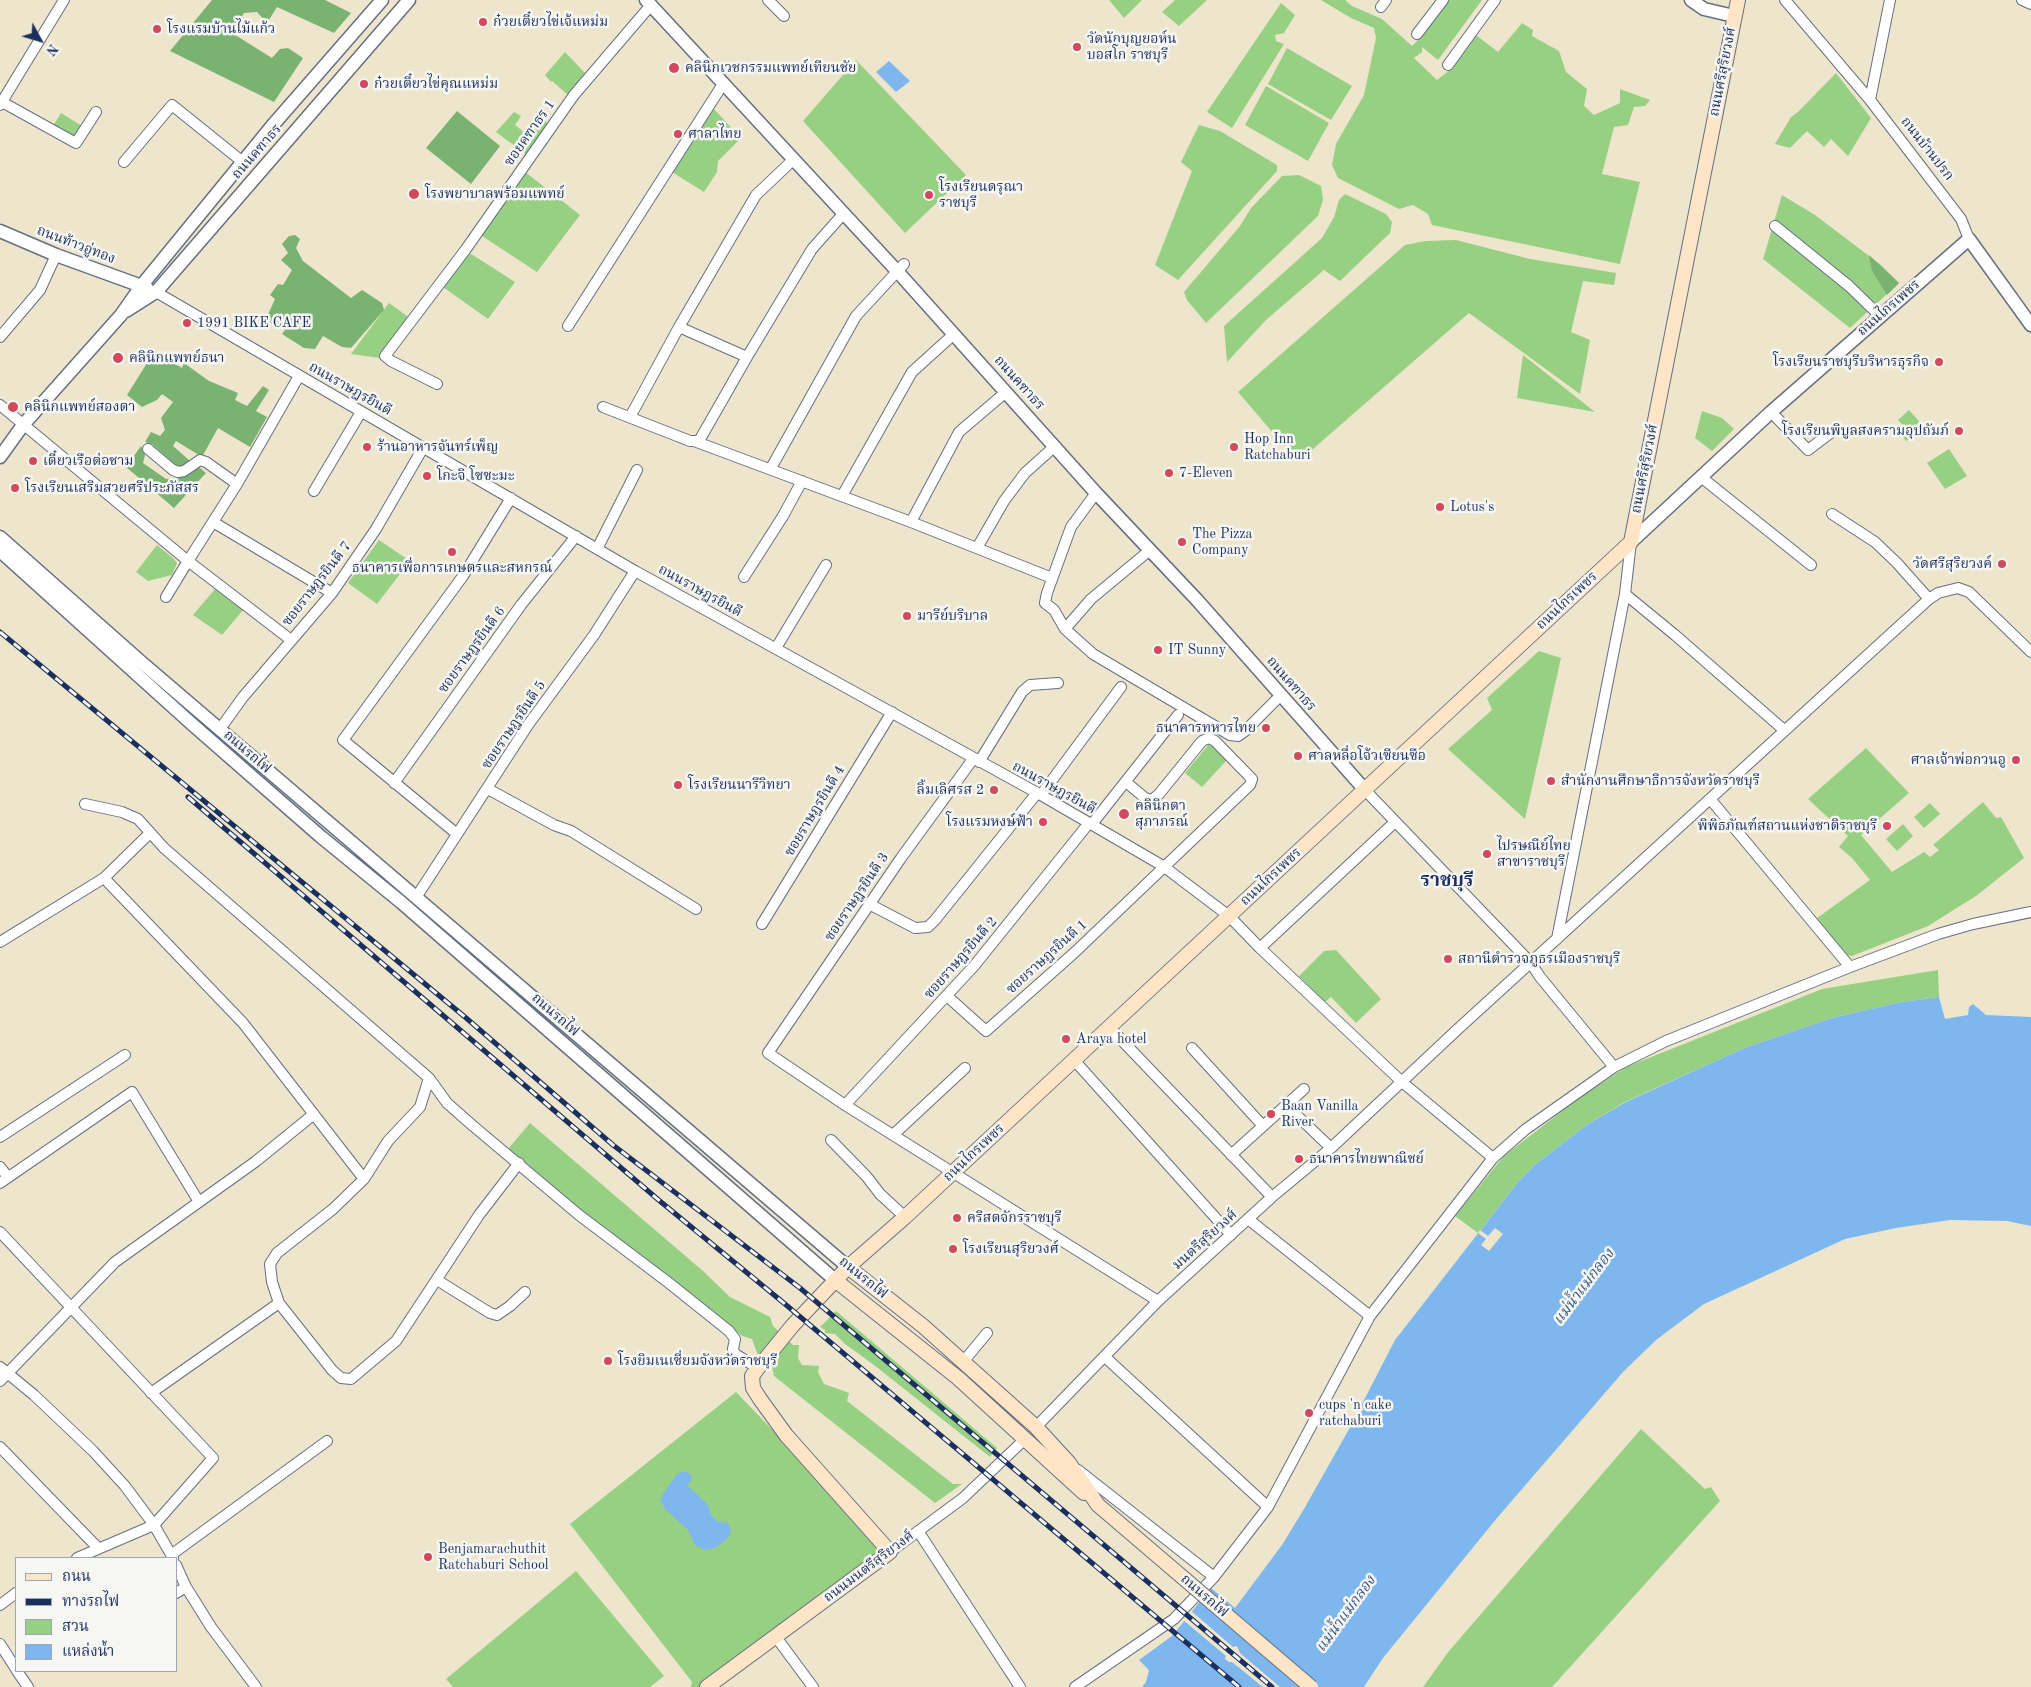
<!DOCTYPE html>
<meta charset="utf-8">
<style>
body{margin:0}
#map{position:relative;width:2031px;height:1687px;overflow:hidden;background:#eee6cc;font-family:"Old Standard TT","Noto Serif Thai",serif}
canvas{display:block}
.legend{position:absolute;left:15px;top:1557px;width:162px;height:115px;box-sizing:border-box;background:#f6f6f2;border:1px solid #9ea6b7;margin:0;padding:6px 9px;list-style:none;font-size:15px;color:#1b2f5e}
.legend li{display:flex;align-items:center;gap:10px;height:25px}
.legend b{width:25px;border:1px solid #9ea6b7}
.north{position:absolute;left:15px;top:15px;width:50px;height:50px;-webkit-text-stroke:4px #f6f6f2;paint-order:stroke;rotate:129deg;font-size:14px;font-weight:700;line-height:20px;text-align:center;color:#1b2f5e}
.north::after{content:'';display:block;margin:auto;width:18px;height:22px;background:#1b2f5e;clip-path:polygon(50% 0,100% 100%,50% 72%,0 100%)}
</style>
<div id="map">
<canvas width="2031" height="1687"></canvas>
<ul class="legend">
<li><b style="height:6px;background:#fee5c5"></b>ถนน</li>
<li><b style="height:6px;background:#1b2f5e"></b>ทางรถไฟ</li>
<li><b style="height:14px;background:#97d083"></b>สวน</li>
<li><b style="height:14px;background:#7eb7ee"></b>แหล่งน้ำ</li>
</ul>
<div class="north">N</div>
</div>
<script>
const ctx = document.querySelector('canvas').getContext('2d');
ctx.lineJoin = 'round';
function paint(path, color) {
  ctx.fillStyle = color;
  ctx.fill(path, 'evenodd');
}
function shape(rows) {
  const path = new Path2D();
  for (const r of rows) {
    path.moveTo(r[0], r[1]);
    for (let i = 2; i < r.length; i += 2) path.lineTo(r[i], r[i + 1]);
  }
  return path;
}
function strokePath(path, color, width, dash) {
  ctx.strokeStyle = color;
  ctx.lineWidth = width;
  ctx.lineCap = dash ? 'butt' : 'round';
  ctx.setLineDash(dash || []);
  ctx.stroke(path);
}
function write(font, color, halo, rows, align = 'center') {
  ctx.font = font + ' "Old Standard TT","Noto Serif Thai",serif';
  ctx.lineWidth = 5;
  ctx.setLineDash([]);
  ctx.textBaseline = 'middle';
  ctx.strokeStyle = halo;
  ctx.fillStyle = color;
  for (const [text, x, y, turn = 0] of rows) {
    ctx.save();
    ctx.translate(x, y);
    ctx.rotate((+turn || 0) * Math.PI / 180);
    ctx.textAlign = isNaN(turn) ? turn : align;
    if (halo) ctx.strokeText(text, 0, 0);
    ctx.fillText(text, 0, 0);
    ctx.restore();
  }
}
paint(shape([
 [1109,0,1142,0,1124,18],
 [1175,0,1207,0,1179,26,1162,12],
 [1321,0,1345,0,1352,6,1382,19,1412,46,1421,37,1449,0,1482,0,1438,60,1422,47,1422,52,1414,58,1437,80,1450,70,1476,35,1498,52,1522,23,1533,30,1532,36,1559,51,1566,72,1587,89,1584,106,1594,115,1620,103,1620,89,1650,100,1645,106,1634,107,1628,125,1614,127,1602,174,1640,182,1620,264,1432,225,1428,214,1413,205,1399,209,1338,178,1332,165,1336,144,1364,95,1376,38,1374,28,1351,18],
 [1281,3,1295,15,1284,33,1275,35,1276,41,1284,44,1232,128,1207,112],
 [1287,48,1352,86,1331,120,1268,84],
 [565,52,585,73,568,95,552,81,551,82,545,75],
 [856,60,966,175,905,233,803,121],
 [1836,73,1871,118,1848,156,1831,139,1824,147,1807,131,1790,148,1775,144,1791,117,1798,112],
 [1266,86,1329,123,1308,161,1245,125],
 [713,108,741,138,718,161,717,172,704,192,672,172],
 [514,112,521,116,515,125,529,136,543,118,548,124,527,155,496,132],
 [61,113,82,126,74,139,53,126],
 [1199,125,1220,131,1277,165,1277,171,1178,280,1155,265,1192,171,1181,162],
 [524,171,580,215,537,272,479,234,487,224,490,223,500,208,508,201,507,197,514,186,517,186,523,178,522,175],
 [1299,175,1321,186,1323,200,1318,216,1206,323,1187,300,1184,292,1240,226,1251,208,1282,176],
 [1345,194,1386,214,1392,222,1390,233,1340,281,1324,270,1266,320,1227,362,1224,326,1322,238,1334,217,1339,200],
 [1782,195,1815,215,1881,265,1899,283,1850,328,1763,259],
 [1456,240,1530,259,1616,273,1614,285,1583,281,1571,332,1590,340,1580,394,1469,313,1298,462,1238,392,1405,245,1425,241],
 [468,252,515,282,488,319,443,287],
 [389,303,410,318,380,358,351,354],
 [1523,355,1595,412,1517,398],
 [1909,410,1926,429,1906,441,1902,436,1907,430,1898,420],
 [1702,411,1722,418,1734,429,1712,451,1695,438],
 [1949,449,1967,476,1945,489,1927,463],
 [379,540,410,561,377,604,348,583],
 [157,545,173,558,177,563,172,575,148,581,136,572],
 [215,589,243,610,222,635,193,615],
 [1539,651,1561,658,1525,819,1448,749,1492,710,1487,698],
 [1210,743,1227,760,1202,787,1185,773],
 [1866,748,1909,793,1861,835,1892,872,1924,852,1930,857,1939,850,1933,845,1983,802,1996,818,2001,817,2024,858,1976,896,1928,926,1852,956,1846,955,1817,918,1870,880,1852,858,1839,847,1848,836,1808,799],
 [1930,803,1940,814,1924,828,1914,817],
 [1903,824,1913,836,1897,851,1886,839],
 [1336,950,1381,999,1356,1023,1331,997,1325,1002,1299,976,1324,951],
 [1938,970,1939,997,1901,1002,1832,1018,1742,1049,1625,1102,1588,1124,1536,1164,1518,1182,1478,1233,1455,1216,1504,1156,1575,1101,1626,1067,1822,989],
 [530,1123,703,1271,730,1297,770,1317,773,1326,793,1345,799,1345,798,1358,802,1365,819,1366,818,1372,824,1384,849,1393,847,1401,953,1484,962,1484,935,1503,774,1376,772,1366,757,1353,752,1339,742,1336,566,1198,508,1149],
 [836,1311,997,1448,990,1457,874,1365,845,1344,835,1334,825,1333,825,1330,820,1327],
 [736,1392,890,1552,707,1687,691,1687,692,1682,570,1524],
 [1641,1429,1705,1489,1711,1487,1720,1501,1552,1687,1423,1687,1449,1651],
 [576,1571,664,1676,650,1687,453,1687,446,1679]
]), '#97d083');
paint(shape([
 [212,0,325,0,351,13,334,33,277,7,267,23,257,12,244,13,232,33,272,58,280,49,288,48,303,58,274,102,170,51],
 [457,111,500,146,471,184,426,148],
 [295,235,300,239,296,248,303,261,351,298,362,290,382,303,384,310,351,348,342,347,323,336,315,349,304,348,282,334,285,330,265,321,275,299,270,295,278,284,283,285,292,270,281,260,288,253,282,244,289,236],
 [1869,255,1899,283,1887,295,1872,271],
 [154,352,182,368,184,363,209,381,238,393,235,400,247,406,263,386,269,390,256,411,267,417,250,447,218,428,202,457,176,441,173,446,190,461,189,465,185,468,178,467,152,444,145,442,151,432,160,436,165,430,161,418,173,402,162,394,157,400,142,407,127,395],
 [141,446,145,455,143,463,166,479,179,477,194,467,199,467,206,473,174,508,126,467]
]), '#79b271');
paint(shape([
 [889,61,910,81,896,92,876,72],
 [1939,997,1945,1019,1968,1015,1969,1007,1973,1004,1986,1015,2031,1017,2031,1226,2007,1221,1950,1220,1896,1228,1845,1239,1704,1304,1656,1340,1623,1372,1497,1518,1383,1658,1364,1687,1142,1687,1146,1682,1149,1670,1139,1660,1172,1636,1211,1588,1235,1608,1282,1545,1304,1509,1348,1431,1395,1340,1518,1182,1536,1164,1588,1124,1626,1102,1742,1049,1832,1018,1901,1002],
 [685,1471,691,1475,691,1481,687,1485,707,1504,712,1516,718,1522,728,1523,731,1531,728,1538,715,1548,705,1550,695,1545,688,1530,665,1509,660,1499,677,1474]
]), '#7eb7ee');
paint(shape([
 [1495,1228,1503,1234,1489,1251,1481,1245,1486,1239,1478,1233,1480,1230,1488,1236],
 [1190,1610,1233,1647,1237,1646,1240,1653,1280,1687,1263,1687,1232,1662,1229,1662,1225,1659,1226,1656,1182,1619]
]), '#eee6cc');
const minor = shape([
 [768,0,784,16],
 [1785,0,1870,100,1961,219,1969,239],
 [2022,0,2031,4],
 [1381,7,1386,0],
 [1417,34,1443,0],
 [1448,65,1495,0],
 [1870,100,1890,0],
 [2,102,76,143,96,112],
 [0,105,64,0],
 [124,162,172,105,244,163],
 [1775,226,1849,286,1880,316],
 [156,292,635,571,1041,795,1163,866,1229,916,1260,948,1402,1082,1493,1158],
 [568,326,723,84],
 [679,327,747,357],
 [0,337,40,290,56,255],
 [437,384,391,361,385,356,466,249,574,95,651,5],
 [0,405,188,561,237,484,299,376],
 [603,407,690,441,699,441,747,357,812,249,844,213],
 [1771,412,1808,450,1837,428],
 [630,417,679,327,756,195,794,159],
 [694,441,911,522,1052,578],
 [148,449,173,470,178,472,184,471,200,460,206,462,237,484],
 [771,468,856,316,904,264],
 [1701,477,1811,565],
 [314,491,361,412],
 [1096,493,1071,527,1047,593,1045,603,1054,610,1065,629,1093,654,1230,735,1238,736,1245,731,1281,695],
 [842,496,912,372,954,334],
 [1832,514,1875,542,1897,563,1929,599],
 [213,522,332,593],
 [911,522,959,432,1006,392],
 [977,548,1004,501,1025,473,1055,446],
 [597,549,637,470],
 [744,577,783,516,802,481],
 [1625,594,1675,635,1784,730],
 [166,597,188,561,291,640],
 [1065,629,1091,599,1150,550],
 [776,648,826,565],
 [220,729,243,697,332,593,376,529,423,448],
 [973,759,901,858,768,1053,845,1105,1158,1301],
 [979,762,1022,692,1030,685,1058,683],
 [394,783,521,605,576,536],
 [488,789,554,825,571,831,696,909],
 [1365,790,1531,963,1540,977,1614,1067],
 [1041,795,1121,687],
 [1711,800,1850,967],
 [85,804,122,812,138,819,164,848,429,1078,447,1103,472,1125,579,1215,669,1283,729,1331,735,1339,733,1349,735,1354,758,1368],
 [1092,824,1178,715],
 [457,834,343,740,463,576,511,498],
 [104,878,243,1023,364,1179],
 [417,896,528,725,594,635,635,571],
 [869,904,915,928,928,927,935,920,1037,793],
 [762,924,892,712],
 [1557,939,1625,594,1631,542],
 [0,942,104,878,150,833],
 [1260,948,1395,822],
 [947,996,986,1031,1074,953,1250,785,1252,779,1215,741,1209,738,1202,741,1159,794,1152,800,1145,798,1126,782],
 [1109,1027,1272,1197],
 [1192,1048,1263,1126],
 [1074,1060,1231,1235],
 [429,1078,420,1107,388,1141,364,1179,333,1209,277,1253,270,1264,272,1282,279,1303,332,1370,341,1378,351,1379,396,1341,479,1215,519,1163],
 [845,1105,974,966,1089,823],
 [1286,1105,1331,1148],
 [893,1135,965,1068],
 [0,1137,125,1055],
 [831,1140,867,1177,880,1194,905,1217],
 [1231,1155,1304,1089],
 [0,1167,8,1177],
 [0,1183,132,1092,199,1202],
 [1248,1219,1370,1316],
 [0,1232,213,1458,154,1525,77,1558],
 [437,1280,490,1313,497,1315,510,1306,525,1292],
 [1105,1357,1268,1507],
 [963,1362,987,1333],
 [0,1367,34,1395,93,1451,125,1486,154,1525,173,1558],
 [0,1381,115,1262,255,1162,314,1114],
 [151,1393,279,1303],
 [1036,1427,1158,1301,1272,1197,1331,1148,1459,1028,1929,599,1938,593,1958,588,1969,592,2031,652],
 [0,1447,98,1548],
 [1078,1470,1214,1577],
 [918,1531,1020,1687],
 [890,1552,963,1498,1025,1439],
 [171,1555,327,1441],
 [176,1565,186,1587,211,1627,256,1687],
 [176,1593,186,1587],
 [0,1605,16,1593],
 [776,1637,813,1687],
 [0,1644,16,1669],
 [17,1671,28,1687],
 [1075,1687,1174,1619,1214,1577,1268,1507,1370,1316,1493,1158,1526,1129,1614,1067,1666,1041,1850,967,1938,934,1973,924,2031,912]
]);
const tertiary = shape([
 [646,0,897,271,1096,493,1197,600,1365,790],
 [1691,0,1704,9,1734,16],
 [0,231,56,255,147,288],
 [126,311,156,292,409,0],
 [0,457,23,425,121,315,142,285,272,126,382,0],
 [0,537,140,661,848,1267],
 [1631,542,1771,412,1969,239,2031,325],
 [0,551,193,725,320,836,402,903,835,1280]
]);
const secondary = shape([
 [848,1267,923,1326,1036,1427,1069,1463,1098,1505],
 [835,1280,958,1378,1084,1493],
 [707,1687,890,1552,786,1435,760,1399,753,1388,752,1376,758,1368,793,1325,848,1267,905,1217,1631,542,1738,0]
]);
strokePath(minor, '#656f84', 12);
strokePath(tertiary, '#656f84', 15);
strokePath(secondary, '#656f84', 16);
strokePath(minor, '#fff', 10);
strokePath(tertiary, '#fff', 12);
strokePath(secondary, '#fee5c5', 14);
const rail = shape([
 [0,632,465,1017,613,1145,800,1288,1272,1687],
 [188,797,661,1202,785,1304,1239,1687]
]);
strokePath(rail, '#1b2f5e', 5);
strokePath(rail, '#f6f6f2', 3, [9]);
const secondaryBridge = shape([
 [1098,1505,1311,1687]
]);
strokePath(secondaryBridge, '#656f84', 16, []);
strokePath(secondaryBridge, '#fee5c5', 14);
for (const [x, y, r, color] of [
 [483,22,5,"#d1495b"],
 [157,29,5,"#d1495b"],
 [1077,47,5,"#d1495b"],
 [674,68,6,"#d1495b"],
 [364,84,5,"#d1495b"],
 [678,134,5,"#d1495b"],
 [414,194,6,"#d1495b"],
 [929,195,5,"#d1495b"],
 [187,323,5,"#d1495b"],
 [118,358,6,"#d1495b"],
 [1939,362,5,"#d1495b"],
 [13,407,6,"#d1495b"],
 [1959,431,5,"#d1495b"],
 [367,447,5,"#d1495b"],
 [1234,447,5,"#d1495b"],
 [33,461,5,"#d1495b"],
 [1169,473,5,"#d1495b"],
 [427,476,5,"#d1495b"],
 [15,488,5,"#d1495b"],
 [1440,507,5,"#d1495b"],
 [1182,542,5,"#d1495b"],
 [452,552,5,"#d1495b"],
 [2002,564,5,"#d1495b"],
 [907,616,5,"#d1495b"],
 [1158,650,5,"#d1495b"],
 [1266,728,5,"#d1495b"],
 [1298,756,5,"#d1495b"],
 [2016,760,5,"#d1495b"],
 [1551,781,5,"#d1495b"],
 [678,785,5,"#d1495b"],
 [994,790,5,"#d1495b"],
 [1124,814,6,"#d1495b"],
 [1043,822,5,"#d1495b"],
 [1887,826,5,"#d1495b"],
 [1487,854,5,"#d1495b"],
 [1448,959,5,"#d1495b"],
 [1066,1039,5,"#d1495b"],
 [1271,1114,5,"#d1495b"],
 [1299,1159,5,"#d1495b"],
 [957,1218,5,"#d1495b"],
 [953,1249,5,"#d1495b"],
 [608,1361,5,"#d1495b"],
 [1309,1413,5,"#d1495b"],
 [428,1557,5,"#d1495b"]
]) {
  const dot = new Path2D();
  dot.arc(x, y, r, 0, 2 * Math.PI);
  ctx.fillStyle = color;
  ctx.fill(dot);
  strokePath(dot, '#f6f6f2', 2);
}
write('14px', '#1b2f5e', '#f6f6f2', [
 ["ก๋วยเตี๋ยวไข่เจ้แหม่ม",493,22],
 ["โรงแรมบ้านไม้แก้ว",167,29],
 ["วัดนักบุญยอห์น",1087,39],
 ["บอสโก ราชบุรี",1087,55],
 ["คลินิกเวชกรรมแพทย์เทียนชัย",685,68],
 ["ก๋วยเตี๋ยวไข่คุณแหม่ม",374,84],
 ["ศาลาไทย",688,134],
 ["โรงเรียนดรุณา",939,187],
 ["ราชบุรี",939,203],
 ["โรงพยาบาลพร้อมแพทย์",425,194],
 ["1991 BIKE CAFE",197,323],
 ["คลินิกแพทย์ธนา",129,358],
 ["โรงเรียนราชบุรีบริหารธุรกิจ",1929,362,"right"],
 ["คลินิกแพทย์สองตา",24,407],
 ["โรงเรียนพิบูลสงครามอุปถัมภ์",1949,431,"right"],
 ["Hop Inn",1244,439],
 ["Ratchaburi",1244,455],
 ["ร้านอาหารจันทร์เพ็ญ",377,447],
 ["เตี๋ยวเรือต่อชาม",43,461],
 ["7-Eleven",1179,473],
 ["โกะจิ โซซะมะ",437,476],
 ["โรงเรียนเสริมสวยศรีประภัสสร",25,488],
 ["Lotus's",1450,507],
 ["The Pizza",1192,534],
 ["Company",1192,550],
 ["วัดศรีสุริยวงค์",1992,564,"right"],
 ["ธนาคารเพื่อการเกษตรและสหกรณ์",452,568,"center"],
 ["มารีย์บริบาล",917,616],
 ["IT Sunny",1168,650],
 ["ธนาคารทหารไทย",1256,728,"right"],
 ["ศาลหลื่อโจ้วเซียนซือ",1308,756],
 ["ศาลเจ้าพ่อกวนอู",2006,760,"right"],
 ["สำนักงานศึกษาธิการจังหวัดราชบุรี",1561,781],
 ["โรงเรียนนารีวิทยา",688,785],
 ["ลิ้มเลิศรส 2",984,790,"right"],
 ["คลินิกตา",1135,806],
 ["สุภาภรณ์",1135,822],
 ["โรงแรมหงษ์ฟ้า",1033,822,"right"],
 ["พิพิธภัณฑ์สถานแห่งชาติราชบุรี",1877,826,"right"],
 ["ไปรษณีย์ไทย",1497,846],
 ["สาขาราชบุรี",1497,862],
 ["สถานีตำรวจภูธรเมืองราชบุรี",1458,959],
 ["Araya hotel",1076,1039],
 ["Baan Vanilla",1281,1106],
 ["River",1281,1122],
 ["ธนาคารไทยพาณิชย์",1309,1159],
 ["คริสตจักรราชบุรี",967,1218],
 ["โรงเรียนสุริยวงศ์",963,1249],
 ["โรงยิมเนเซี่ยมจังหวัดราชบุรี",618,1361],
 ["cups 'n cake",1319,1405],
 ["ratchaburi",1319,1421],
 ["Benjamarachuthit",438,1549],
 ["Ratchaburi School",438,1565]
], 'left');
write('14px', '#1b2f5e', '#f6f6f2', [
 ["ถนนศรีสุริยวงศ์",1723,72,-79],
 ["ซอยคฑาธร 1",530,133,-55],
 ["ถนนบ้านปรก",1927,149,52],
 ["ถนนคฑาธร",257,152,-49],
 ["ถนนท้าวอู่ทอง",76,245,21],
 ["ถนนไกรเพชร",1889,308,-41],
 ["ถนนคฑาธร",1019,383,48],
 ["ถนนราษฎรยินดี",350,389,30],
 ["ถนนศรีสุริยวงศ์",1645,469,-79],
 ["ซอยราษฎรยินดี 7",317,584,-52],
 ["ถนนราษฎรยินดี",700,591,29],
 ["ถนนไกรเพชร",1567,601,-43],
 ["ซอยราษฎรยินดี 6",472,650,-54],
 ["ถนนคฑาธร",1291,684,49],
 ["ซอยราษฎรยินดี 5",514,725,-56],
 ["ถนนรถไฟ",247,752,41],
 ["ถนนราษฎรยินดี",1054,788,29],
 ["ซอยราษฎรยินดี 4",815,811,-59],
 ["ถนนไกรเพชร",1271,877,-43],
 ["ซอยราษฎรยินดี 3",857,897,-56],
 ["ซอยราษฎรยินดี 1",1047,957,-42],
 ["ซอยราษฎรยินดี 2",961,958,-49],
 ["ถนนรถไฟ",555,1015,41],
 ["ถนนไกรเพชร",974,1153,-43],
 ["มนตรีสุริยวงศ์",1205,1240,-42],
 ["ถนนรถไฟ",863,1278,39],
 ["ถนนมนตรีสุริยวงศ์",869,1567,-37],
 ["ถนนรถไฟ",1204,1596,41]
]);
write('italic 15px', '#395889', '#f6f6f2', [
 ["แม่น้ำแม่กลอง",1584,1287,-53],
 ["แม่น้ำแม่กลอง",1346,1614,-54]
]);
write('bold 19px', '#1b2f5e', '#f6f6f2', [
 ["ราชบุรี",1447,881]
]);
</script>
